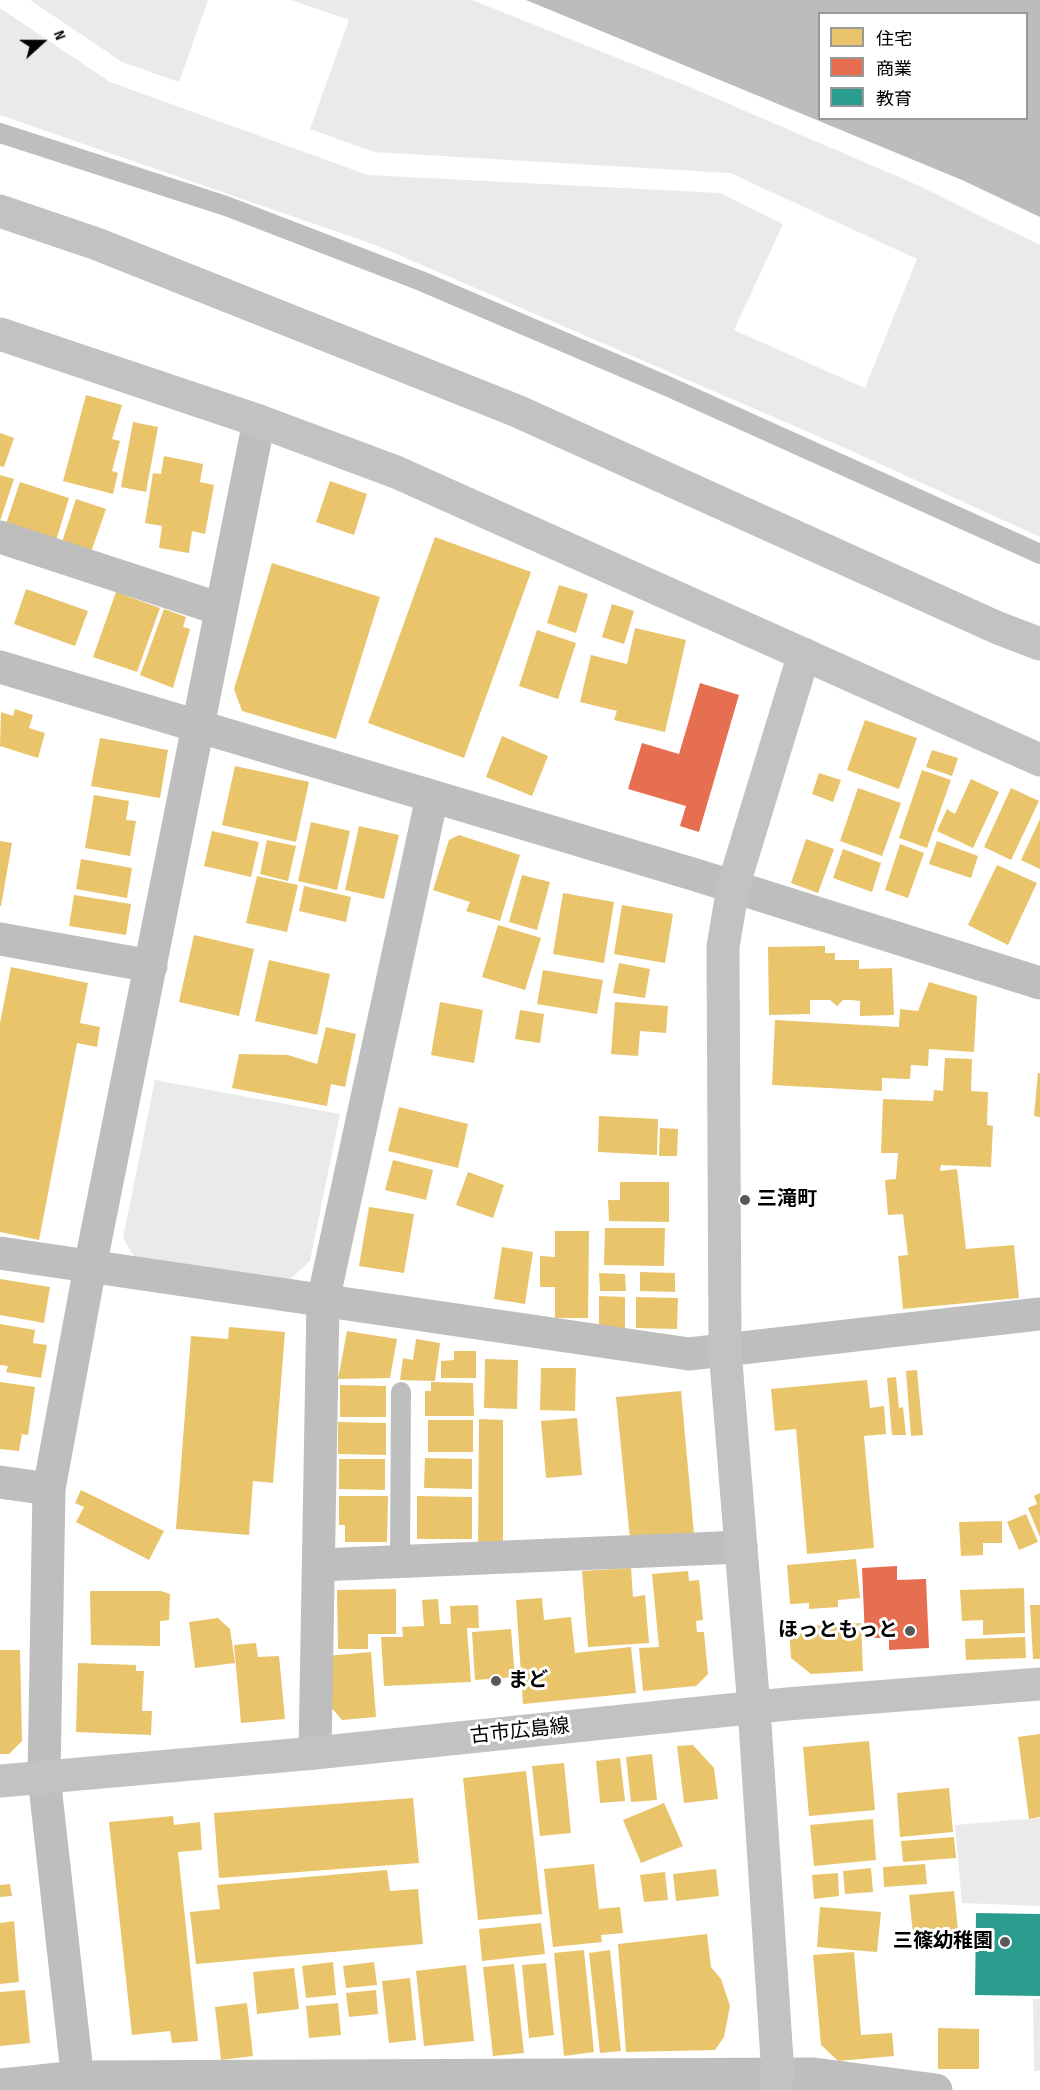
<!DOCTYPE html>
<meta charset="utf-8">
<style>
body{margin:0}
#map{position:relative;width:1040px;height:2090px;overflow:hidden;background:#fff;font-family:"Sofia Sans Condensed","Noto Sans JP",sans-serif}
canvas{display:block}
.legend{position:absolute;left:818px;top:12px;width:210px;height:108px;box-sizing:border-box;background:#fff;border:2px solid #999;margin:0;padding:8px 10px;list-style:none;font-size:18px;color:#000}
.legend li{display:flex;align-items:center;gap:12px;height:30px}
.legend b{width:30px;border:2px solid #999}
.north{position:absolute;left:12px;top:12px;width:60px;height:60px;-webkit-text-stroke:4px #fff;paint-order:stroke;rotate:69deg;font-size:16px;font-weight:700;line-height:24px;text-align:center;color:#000}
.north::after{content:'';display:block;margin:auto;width:21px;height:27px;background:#000;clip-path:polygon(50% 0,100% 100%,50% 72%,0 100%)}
</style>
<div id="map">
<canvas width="1040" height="2090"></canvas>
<ul class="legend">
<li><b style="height:16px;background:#e9c46a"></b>住宅</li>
<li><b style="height:16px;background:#e76f51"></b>商業</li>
<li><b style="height:16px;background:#2a9d8f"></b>教育</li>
</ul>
<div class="north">N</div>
</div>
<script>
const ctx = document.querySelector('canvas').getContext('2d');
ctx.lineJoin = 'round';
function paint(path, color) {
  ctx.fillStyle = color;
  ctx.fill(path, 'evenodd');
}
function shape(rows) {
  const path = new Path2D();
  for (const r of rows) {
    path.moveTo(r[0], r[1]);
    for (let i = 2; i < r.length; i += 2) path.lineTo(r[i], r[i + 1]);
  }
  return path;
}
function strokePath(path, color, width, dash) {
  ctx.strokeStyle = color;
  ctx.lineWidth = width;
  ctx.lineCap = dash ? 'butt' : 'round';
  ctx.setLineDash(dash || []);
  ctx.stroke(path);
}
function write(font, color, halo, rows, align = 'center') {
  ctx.font = font + ' "Sofia Sans Condensed","Noto Sans JP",sans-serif';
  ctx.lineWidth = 6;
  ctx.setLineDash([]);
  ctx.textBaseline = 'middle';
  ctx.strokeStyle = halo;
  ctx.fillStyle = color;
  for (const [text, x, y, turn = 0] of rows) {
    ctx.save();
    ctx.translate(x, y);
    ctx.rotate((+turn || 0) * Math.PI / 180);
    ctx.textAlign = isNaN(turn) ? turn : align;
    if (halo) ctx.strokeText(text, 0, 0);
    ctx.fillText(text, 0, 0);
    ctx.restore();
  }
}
paint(shape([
 [30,0,208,0,179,82,122,62],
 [291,0,472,0,685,85,915,184,1040,245,1040,537,845,448,378,246,0,115,0,8,110,82,368,175,720,193,783,224,734,330,865,388,917,259,730,173,374,152,310,129,349,20],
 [155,1080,340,1114,310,1261,289,1280,135,1258,123,1238],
 [1040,1818,1040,1906,962,1903,955,1825],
 [1033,1999,1040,1999,1040,2071,1034,2071]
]), '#eaeaea');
paint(shape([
 [526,0,1040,0,1040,217,962,180],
 [820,14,1026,14,1026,118,820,118]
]), '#bcbcbc');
paint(shape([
 [86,395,122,405,112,439,120,441,112,471,118,473,113,494,63,481],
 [133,422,158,427,146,492,121,487],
 [0,433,14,438,4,467,0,466],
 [164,456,203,464,200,482,214,485,205,534,192,531,189,553,159,548,162,526,145,523,153,473,161,474],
 [0,475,14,479,0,521],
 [330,481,367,494,354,535,316,522],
 [20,482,69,498,55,544,5,527],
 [76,499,106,509,90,555,61,545],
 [435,537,531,572,464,758,368,723],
 [272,563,380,597,336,739,242,711,234,689],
 [559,585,588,594,576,633,547,623],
 [26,589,88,611,75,646,14,624],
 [116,592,160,608,137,672,93,657],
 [612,604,634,611,624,644,602,637],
 [164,609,186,617,183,627,190,629,173,688,140,675],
 [635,628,686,640,665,732,614,720,617,711,580,702,591,655,627,664],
 [537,630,576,643,558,699,519,686],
 [15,709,33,715,29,728,45,733,38,758,0,746,1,712,13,716],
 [865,720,917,738,899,789,847,770],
 [502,736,548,756,532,796,486,777],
 [100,738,168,750,160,798,91,786],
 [932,750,958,758,952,776,926,767],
 [235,766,309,782,296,842,222,825],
 [922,770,951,780,927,848,899,838],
 [819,773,841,780,833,802,812,794],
 [971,779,999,792,973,848,937,831,947,809,955,814],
 [858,788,901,803,882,856,840,841],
 [1011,788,1039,801,1011,860,984,847],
 [94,795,129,801,126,820,136,821,130,856,85,848],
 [1040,819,1040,869,1021,860],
 [311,822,350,831,337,890,298,881],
 [359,826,399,835,384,899,345,890],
 [212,831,259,842,251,877,204,866],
 [459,835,520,855,500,921,466,911,470,902,433,890,449,840],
 [806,839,834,849,818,893,791,883],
 [267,840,296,846,288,881,260,874],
 [0,841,12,843,1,906,0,906],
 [937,841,978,856,971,878,929,864],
 [900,844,924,853,908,898,885,890],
 [843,849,881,863,872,892,833,878],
 [81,859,132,868,127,898,76,889],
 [997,865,1037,883,1008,945,968,925],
 [522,875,550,882,537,930,509,922],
 [257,876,298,885,287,932,246,923],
 [304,886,351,897,346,922,299,911],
 [563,893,614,902,604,963,553,954],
 [74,895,131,904,126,935,69,926],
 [622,905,673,914,665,963,614,954],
 [498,925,541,938,525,990,482,977],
 [194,935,254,949,239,1016,179,1002],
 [825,946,825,953,835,953,835,960,859,960,859,969,892,968,894,1015,860,1016,860,1001,852,1000,843,1000,837,1006,830,1000,810,1000,810,1014,769,1015,768,947],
 [269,960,330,974,317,1035,255,1021],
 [619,963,650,969,645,998,613,993],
 [11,967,88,983,80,1023,100,1027,97,1047,77,1043,39,1240,0,1232,0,1023],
 [543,970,603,980,597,1014,537,1004],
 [929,982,977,996,974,1052,929,1049,928,1066,911,1065,910,1079,882,1078,882,1091,772,1085,775,1020,899,1027,900,1009,918,1011],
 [440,1002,483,1010,474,1063,431,1055],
 [615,1002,668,1006,666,1033,640,1031,638,1056,611,1054],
 [520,1010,544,1014,540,1043,515,1039],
 [326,1027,356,1034,345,1087,331,1084,327,1106,232,1088,239,1054,288,1055,317,1064],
 [945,1058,972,1059,971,1091,988,1092,987,1125,993,1126,991,1167,941,1165,940,1171,957,1169,966,1249,1014,1245,1019,1298,903,1309,898,1256,908,1255,903,1214,888,1215,885,1180,896,1179,898,1153,881,1153,883,1099,933,1101,934,1090,943,1091],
 [1038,1073,1040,1073,1040,1117,1034,1116],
 [399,1107,468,1124,458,1168,388,1151],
 [599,1116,658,1119,657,1155,598,1152],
 [660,1128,678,1129,677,1156,659,1156],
 [393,1160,433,1170,426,1200,385,1190],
 [468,1172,504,1185,493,1218,456,1205],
 [620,1182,669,1182,669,1222,609,1221,608,1200,620,1200],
 [369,1207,414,1214,404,1273,359,1266],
 [605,1228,665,1228,664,1266,604,1265],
 [555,1231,589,1231,588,1318,555,1318,555,1287,540,1287,540,1256,555,1257],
 [502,1247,533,1252,525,1304,494,1299],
 [640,1272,675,1273,675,1292,640,1291],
 [599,1273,625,1274,626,1291,600,1291],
 [0,1279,50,1287,44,1323,0,1315],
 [599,1296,625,1297,625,1329,599,1329],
 [636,1297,678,1298,677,1329,636,1328],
 [0,1324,35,1330,33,1343,47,1345,41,1378,6,1372,8,1366,0,1365],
 [229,1327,285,1332,273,1483,253,1481,249,1535,176,1529,191,1336,228,1339],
 [347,1331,397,1339,390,1378,338,1379],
 [416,1339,440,1343,435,1381,400,1380,403,1358,413,1360],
 [454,1351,476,1351,476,1378,441,1378,441,1361,454,1360],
 [485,1359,518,1360,517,1409,484,1408],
 [541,1368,576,1368,575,1411,540,1410],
 [917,1370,923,1435,911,1436,906,1371],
 [896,1377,899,1408,903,1407,906,1435,892,1435,887,1378],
 [867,1380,870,1408,884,1406,886,1434,864,1436,874,1548,807,1554,796,1429,775,1431,771,1389],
 [0,1382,35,1387,28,1435,22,1434,19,1451,0,1449],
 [431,1382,473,1383,474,1416,425,1416,425,1391,431,1391],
 [340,1385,386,1386,386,1417,340,1417],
 [681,1391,694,1534,630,1539,616,1397],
 [577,1418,582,1475,546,1478,541,1421],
 [479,1419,503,1420,503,1550,478,1550],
 [428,1420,473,1420,473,1452,428,1452],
 [338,1422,386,1423,386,1455,338,1454],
 [425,1458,472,1459,472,1489,424,1488],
 [339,1459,385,1459,385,1490,339,1489],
 [81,1490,164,1531,149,1560,76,1522,84,1507,75,1503],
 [1040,1493,1040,1537,1028,1508,1037,1504,1034,1496],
 [339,1496,388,1496,387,1542,345,1542,345,1525,339,1525],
 [417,1496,472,1497,472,1539,417,1539],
 [1026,1514,1038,1542,1019,1550,1007,1522],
 [1002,1521,1002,1543,983,1543,983,1555,961,1556,959,1522],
 [856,1559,860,1598,838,1600,838,1607,809,1609,809,1603,790,1604,787,1565],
 [631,1568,633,1597,645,1595,649,1643,588,1647,582,1571],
 [688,1571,689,1581,699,1580,703,1620,696,1621,697,1632,704,1632,708,1674,696,1686,643,1691,639,1648,659,1647,652,1574],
 [1024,1588,1025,1633,983,1635,983,1620,962,1621,960,1590],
 [396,1589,396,1634,368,1634,368,1649,338,1649,337,1590],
 [90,1591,161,1591,170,1594,169,1620,160,1621,160,1646,91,1645],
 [542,1598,544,1620,571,1617,575,1653,631,1647,636,1693,523,1704,516,1600],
 [438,1599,440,1624,451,1624,450,1606,478,1605,479,1628,467,1628,471,1682,384,1686,381,1637,403,1637,402,1627,424,1626,422,1600],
 [1030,1605,1040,1605,1040,1659,1033,1659],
 [218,1618,230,1629,235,1663,195,1668,189,1622],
 [861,1623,863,1671,811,1674,791,1658,789,1627],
 [511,1629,515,1677,475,1680,472,1632],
 [1025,1637,1026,1658,966,1660,965,1639],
 [256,1643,258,1657,279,1656,285,1719,241,1723,234,1645],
 [0,1650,20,1650,22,1741,9,1754,0,1754],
 [371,1652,376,1717,342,1720,330,1706,326,1656],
 [78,1663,136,1665,136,1671,144,1671,142,1711,152,1711,151,1735,76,1732],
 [1040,1734,1040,1817,1029,1819,1018,1737],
 [869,1741,875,1810,809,1816,803,1747],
 [693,1745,714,1768,718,1799,684,1803,677,1746],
 [652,1754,657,1800,631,1802,626,1757],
 [620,1758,625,1801,600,1803,596,1761],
 [564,1763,571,1833,540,1836,532,1766],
 [526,1771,542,1914,478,1920,463,1778],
 [949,1788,953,1832,900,1837,897,1793],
 [413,1798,419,1863,219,1878,214,1813],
 [664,1803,683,1846,641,1863,623,1820],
 [173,1816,174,1825,200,1822,202,1850,178,1852,198,2041,172,2043,170,2031,132,2035,109,1822],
 [873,1819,876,1860,814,1866,810,1825],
 [954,1837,956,1858,903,1862,901,1841],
 [594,1864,599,1909,620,1907,623,1933,601,1935,602,1942,553,1947,544,1869],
 [925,1864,927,1884,884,1887,883,1867],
 [871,1868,873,1892,845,1894,843,1871],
 [716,1869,719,1896,676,1901,673,1874],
 [387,1870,390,1891,418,1889,423,1944,196,1964,190,1912,220,1909,217,1885],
 [665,1872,668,1900,644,1902,640,1875],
 [838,1873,839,1896,814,1899,812,1875],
 [10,1884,12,1896,0,1897,0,1885],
 [954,1891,958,1930,913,1934,909,1895],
 [820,1907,881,1912,877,1952,817,1947],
 [14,1921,19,1982,0,1984,0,1923],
 [541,1923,545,1954,482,1961,479,1929],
 [707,1934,711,1967,721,1979,730,2006,724,2037,715,2050,626,2052,618,1944],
 [584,1950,594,2052,564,2056,554,1953],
 [610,1950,621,2051,600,2053,589,1953],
 [854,1952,861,2035,892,2033,894,2056,838,2061,821,2045,813,1955],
 [333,1962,336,1995,306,1998,302,1966],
 [374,1962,377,1985,346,1988,343,1966],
 [546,1963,554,2035,529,2038,522,1965],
 [514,1964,524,2053,493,2056,483,1967],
 [466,1965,474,2041,424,2046,416,1971],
 [294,1968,299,2009,257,2014,253,1972],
 [410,1978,416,2040,389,2043,382,1981],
 [25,1990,30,2043,0,2046,0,1992],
 [376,1990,378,2014,349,2017,346,1993],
 [247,2003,253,2056,221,2060,215,2007],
 [338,2003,341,2035,309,2038,306,2006],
 [938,2028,979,2029,979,2069,938,2069]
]), '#e9c46a');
paint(shape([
 [700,683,739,695,699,832,680,826,686,806,628,789,642,743,679,754],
 [897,1566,897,1580,926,1579,929,1648,889,1650,889,1638,865,1638,862,1568]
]), '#e76f51');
paint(shape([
 [976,1913,1040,1914,1040,1996,975,1995]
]), '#2a9d8f');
strokePath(shape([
 [0,133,226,206,421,281,667,386,1040,554],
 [400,1562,401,1392]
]), '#bebebe', 20);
strokePath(shape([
 [0,537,220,609],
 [0,667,696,875,1040,983],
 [0,939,151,966],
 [0,1253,689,1354,1040,1314],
 [0,1482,49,1489],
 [319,1565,741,1547],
 [315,1753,323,1301,432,797],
 [0,2085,78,2077,814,2074,936,2090],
 [79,2090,44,1777,49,1489,90,1267,259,421]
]), '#bebebe', 33);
strokePath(shape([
 [0,211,97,244,517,411,998,628,1040,644],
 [0,334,259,421,396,472,1040,760],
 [0,1781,315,1753,787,1704,1040,1684],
 [775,2090,778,2075,754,1708,725,1350,723,947,733,887,804,654]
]), '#c2c2c2', 33);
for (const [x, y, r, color] of [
 [745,1200,6,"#595959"],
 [910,1631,6,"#595959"],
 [496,1681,6,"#595959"],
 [1005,1942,6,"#595959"]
]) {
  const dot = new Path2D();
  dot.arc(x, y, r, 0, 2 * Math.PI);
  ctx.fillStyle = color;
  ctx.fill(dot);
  strokePath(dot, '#fff', 2);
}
write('bold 20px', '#000', '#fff', [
 ["三滝町",757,1200],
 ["ほっともっと",898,1631,"right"],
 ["まど",508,1681],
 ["三篠幼稚園",993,1942,"right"]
], 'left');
write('20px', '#000', '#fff', [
 ["古市広島線",520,1732,-6]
]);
</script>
